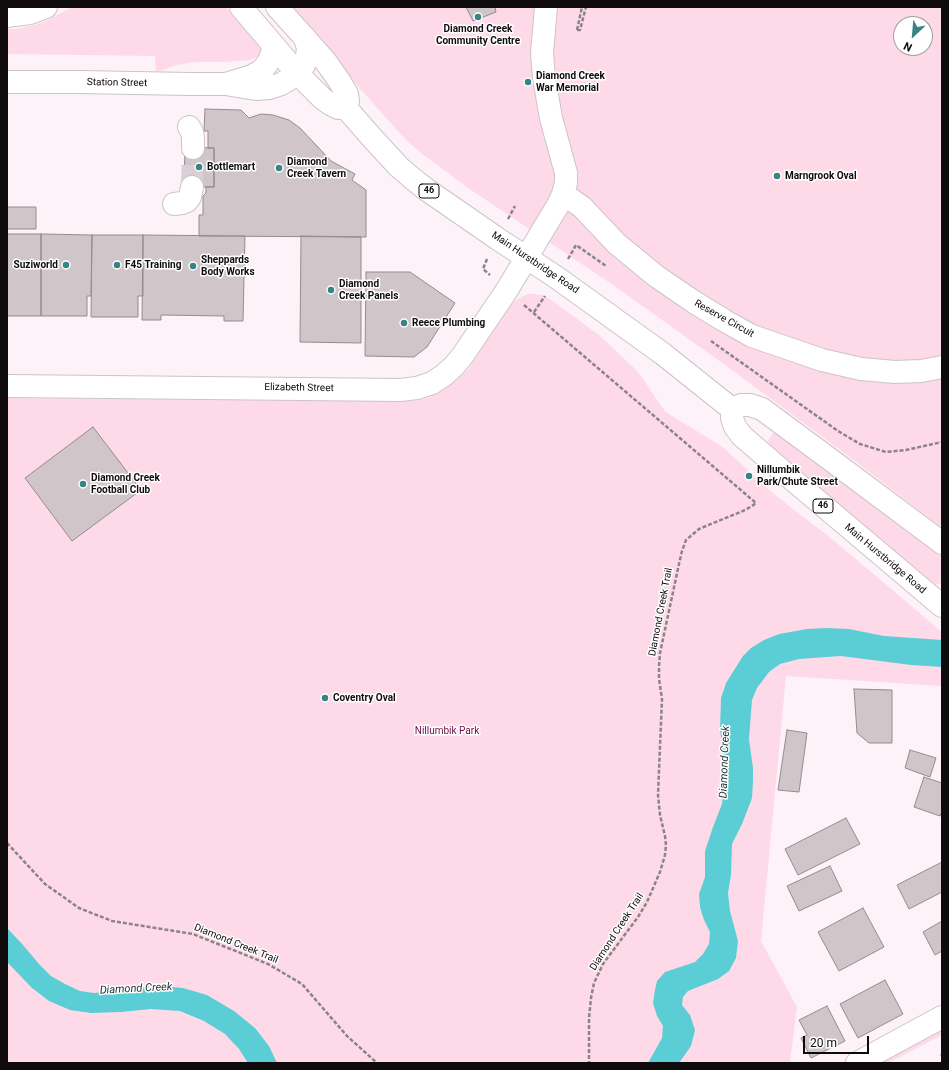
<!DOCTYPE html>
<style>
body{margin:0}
#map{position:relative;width:949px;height:1070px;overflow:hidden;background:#fdf2f7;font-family:Roboto,sans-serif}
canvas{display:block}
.frame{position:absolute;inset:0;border:8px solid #0f0b0d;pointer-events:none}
.north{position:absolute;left:893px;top:16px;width:40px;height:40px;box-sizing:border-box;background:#fff;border:1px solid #9f9d9e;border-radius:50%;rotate:206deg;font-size:11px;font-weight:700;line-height:16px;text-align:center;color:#0f0b0d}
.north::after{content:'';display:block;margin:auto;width:14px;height:18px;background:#398286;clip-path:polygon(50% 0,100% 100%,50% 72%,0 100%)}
.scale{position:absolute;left:803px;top:1036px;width:66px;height:18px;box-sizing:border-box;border:2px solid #0f0b0d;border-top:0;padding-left:5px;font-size:12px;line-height:14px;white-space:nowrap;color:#0f0b0d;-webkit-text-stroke:3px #fff;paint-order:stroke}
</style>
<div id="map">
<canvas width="949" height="1070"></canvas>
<div class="frame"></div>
<div class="north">N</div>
<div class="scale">20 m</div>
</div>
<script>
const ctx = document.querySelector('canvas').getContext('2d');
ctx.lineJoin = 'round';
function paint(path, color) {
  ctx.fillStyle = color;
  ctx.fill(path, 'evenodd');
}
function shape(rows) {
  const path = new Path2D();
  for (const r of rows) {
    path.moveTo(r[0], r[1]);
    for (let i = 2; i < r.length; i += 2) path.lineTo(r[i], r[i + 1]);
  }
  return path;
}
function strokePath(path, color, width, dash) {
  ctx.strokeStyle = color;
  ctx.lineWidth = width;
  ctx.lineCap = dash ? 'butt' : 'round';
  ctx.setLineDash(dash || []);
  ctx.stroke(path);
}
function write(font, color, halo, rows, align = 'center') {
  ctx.font = font + ' Roboto,sans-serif';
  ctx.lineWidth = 3;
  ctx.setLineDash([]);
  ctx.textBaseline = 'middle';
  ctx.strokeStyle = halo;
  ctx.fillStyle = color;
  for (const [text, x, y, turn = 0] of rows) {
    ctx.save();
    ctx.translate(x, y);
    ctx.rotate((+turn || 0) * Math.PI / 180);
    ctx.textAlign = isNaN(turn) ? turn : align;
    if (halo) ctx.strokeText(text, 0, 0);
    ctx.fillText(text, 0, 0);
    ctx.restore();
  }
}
paint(shape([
 [72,7,226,7,259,42,262,50,259,56,250,60,223,62,195,62,176,65,163,70,156,72,155,56,7,54,7,29,16,29,35,25,46,21],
 [287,7,942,7,942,528,855,461,725,365,613,285,468,188,421,153,405,139],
 [901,24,925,24,925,48,901,48],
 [528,294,535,294,542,295,550,299,599,335,633,367,641,376,659,403,665,411,672,416,710,439,724,448,775,495,832,539,942,632,942,686,786,676,761,941,797,1007,790,1063,7,1063,7,398,408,401,421,400,430,397,440,392,456,381,469,368,509,307,514,302,521,297],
 [774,432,777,432,942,552,942,586,938,583,935,587,773,449,769,445,768,441,769,438],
 [942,1026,942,1035,888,1063,876,1063]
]), '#fedae9');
paint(shape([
 [827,628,849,629,884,636,942,640,942,667,911,665,841,656,799,659,780,664,769,672,757,688,752,700,749,739,753,768,753,781,752,798,742,824,732,844,731,875,728,893,730,911,738,941,736,958,729,971,718,979,688,991,683,997,682,1005,690,1015,695,1030,691,1046,679,1063,648,1063,662,1038,663,1026,657,1016,653,1003,655,990,657,981,665,972,695,962,703,954,709,944,710,932,704,920,700,907,699,894,705,877,705,851,713,827,722,804,724,788,725,766,720,730,721,698,726,683,743,656,751,648,764,640,779,634,807,629],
 [7,928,23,945,39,964,51,976,65,984,80,991,94,993,161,986,183,988,207,995,234,1011,255,1028,269,1046,277,1063,248,1063,239,1049,225,1034,204,1021,180,1011,151,1009,121,1012,91,1013,70,1010,49,1001,32,988,7,962]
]), '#5bced5');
const building = shape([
 [466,7,495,7,496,12,473,21,466,7],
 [205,109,241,110,249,118,261,114,273,115,289,120,300,128,331,161,355,174,352,180,366,190,366,237,199,236,199,215,203,215,203,196,206,193,206,187,214,187,214,148,208,148,208,131,204,131,205,109],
 [185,147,214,148,214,187,184,187,185,147],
 [7,207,36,207,36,229,7,229,7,207],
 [7,234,41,234,41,316,7,316,7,234],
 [41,234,92,235,91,296,87,296,87,316,41,316,41,234],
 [92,235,143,235,143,296,138,296,138,317,91,317,92,235],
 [143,235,245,236,243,321,224,321,224,316,161,315,161,320,142,320,143,235],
 [301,236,361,237,361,343,300,342,301,236],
 [366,272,410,272,455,303,427,347,414,357,365,356,366,272],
 [93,427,141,490,72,541,25,478,93,427],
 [854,689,892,690,892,743,869,743,857,733,854,689],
 [787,730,807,733,799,792,778,790,787,730],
 [910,750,936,758,930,777,905,768,910,750],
 [924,777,942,783,942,813,941,813,940,816,914,807,924,777],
 [846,818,860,844,798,875,785,849,846,818],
 [942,862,942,892,909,909,897,885,942,862],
 [830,866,842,891,799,911,787,886,830,866],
 [863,908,884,947,839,971,818,932,863,908],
 [942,921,942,951,935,955,923,932,942,921],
 [885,980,903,1014,858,1038,840,1004,885,980],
 [827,1006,845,1041,811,1058,801,1038,807,1035,799,1020,827,1006]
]);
paint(building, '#d0c6ca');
strokePath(building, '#958b8f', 1);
strokePath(shape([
 [192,187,193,148]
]), '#d9cfd4', 22, [22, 11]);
const minor = shape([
 [7,16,30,13,46,7],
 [7,82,80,82,190,84,226,84,243,87,256,89,269,88,281,84,298,74,304,65,307,56,308,48,305,38],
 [229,83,252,76,259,72,264,68,269,61,272,53,273,45],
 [189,127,192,132,193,138,193,148],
 [563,194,582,207,617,244,656,276,694,302,725,321,752,336,822,360,861,369,895,372,921,371,942,367],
 [174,204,182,203,187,201,190,197,192,187],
 [7,386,400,390,417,388,432,383,444,375,454,366,463,355,507,290,558,205,563,194,566,183,566,173,551,118,544,78,542,53,546,7],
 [857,1063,942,1017]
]);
const major = shape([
 [241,7,298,74,322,98,330,104,338,108,346,108,374,140,399,167,413,179,427,190,498,239,556,277,663,354,732,409],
 [277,7,305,38,326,62,340,82,347,94,348,101,346,108],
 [732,409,732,418,735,427,742,436,787,475,942,606],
 [732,409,741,405,750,405,762,409,835,463,942,543]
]);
strokePath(minor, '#cdc3c8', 24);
strokePath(major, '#cdc3c8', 24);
strokePath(shape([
 [577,30,580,30,586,7],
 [577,30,582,7],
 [508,219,515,206],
 [487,259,483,269,490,275],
 [568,259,576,245,606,266],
 [524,305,756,503,752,506,743,511,718,521,699,529,686,540,682,551,679,564,663,639,660,653,659,666,659,679,662,699,658,795,660,815,665,836,666,845,665,855,660,872,647,902,638,917,603,964,594,983,591,998,589,1018,589,1063],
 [534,312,545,296],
 [711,341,838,431,860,444,886,452,906,450,942,442],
 [7,843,45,884,79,908,112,921,193,934,268,964,302,984,347,1036,377,1063],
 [941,1056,942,1055]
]), '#8b8487', 2.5, [4, 2]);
strokePath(minor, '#fff', 22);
strokePath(major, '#fff', 22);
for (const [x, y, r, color] of [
 [478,17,4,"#398286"],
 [528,82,4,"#398286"],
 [199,167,4,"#398286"],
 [279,168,4,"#398286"],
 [777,176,4,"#398286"],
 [66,265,4,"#398286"],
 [117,265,4,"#398286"],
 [193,266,4,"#398286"],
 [331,290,4,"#398286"],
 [404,323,4,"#398286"],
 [749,476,4,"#398286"],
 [83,484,4,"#398286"],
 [325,698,4,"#398286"]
]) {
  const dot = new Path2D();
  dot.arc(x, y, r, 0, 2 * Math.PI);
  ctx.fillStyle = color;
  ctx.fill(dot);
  strokePath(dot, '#fff', 1.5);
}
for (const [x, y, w] of [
 [429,191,20],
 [823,506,20]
]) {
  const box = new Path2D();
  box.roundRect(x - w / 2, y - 7, w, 14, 3);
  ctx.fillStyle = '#fff';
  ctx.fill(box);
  strokePath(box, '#0f0b0d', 1);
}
write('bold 9px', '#0f0b0d', null, [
 ["46",429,191],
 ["46",823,506]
]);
write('bold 10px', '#0f0b0d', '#fff', [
 ["Diamond Creek",478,29,"center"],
 ["Community Centre",478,41,"center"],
 ["Diamond Creek",536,76],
 ["War Memorial",536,88],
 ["Diamond",287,162],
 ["Creek Tavern",287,174],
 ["Bottlemart",207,167],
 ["Marngrook Oval",785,176],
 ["Sheppards",201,260],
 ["Body Works",201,272],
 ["Suziworld",58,265,"right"],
 ["F45 Training",125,265],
 ["Diamond",339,284],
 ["Creek Panels",339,296],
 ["Reece Plumbing",412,323],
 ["Nillumbik",757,470],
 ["Park/Chute Street",757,482],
 ["Diamond Creek",91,478],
 ["Football Club",91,490],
 ["Coventry Oval",333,698]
], 'left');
write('10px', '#0f0b0d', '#fff', [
 ["Station Street",117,83,1],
 ["Main Hurstbridge Road",535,263,34],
 ["Reserve Circuit",724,319,29],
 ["Elizabeth Street",299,388,1],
 ["Main Hurstbridge Road",885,559,40],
 ["Diamond Creek Trail",661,612,-79],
 ["Diamond Creek Trail",617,932,-57],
 ["Diamond Creek Trail",236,944,22]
]);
write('10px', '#680d44', '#fff', [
 ["Nillumbik Park",447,731]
]);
write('italic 11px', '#1b2f31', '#fff', [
 ["Diamond Creek",725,762,-88],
 ["Diamond Creek",136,989,-3]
]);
</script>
